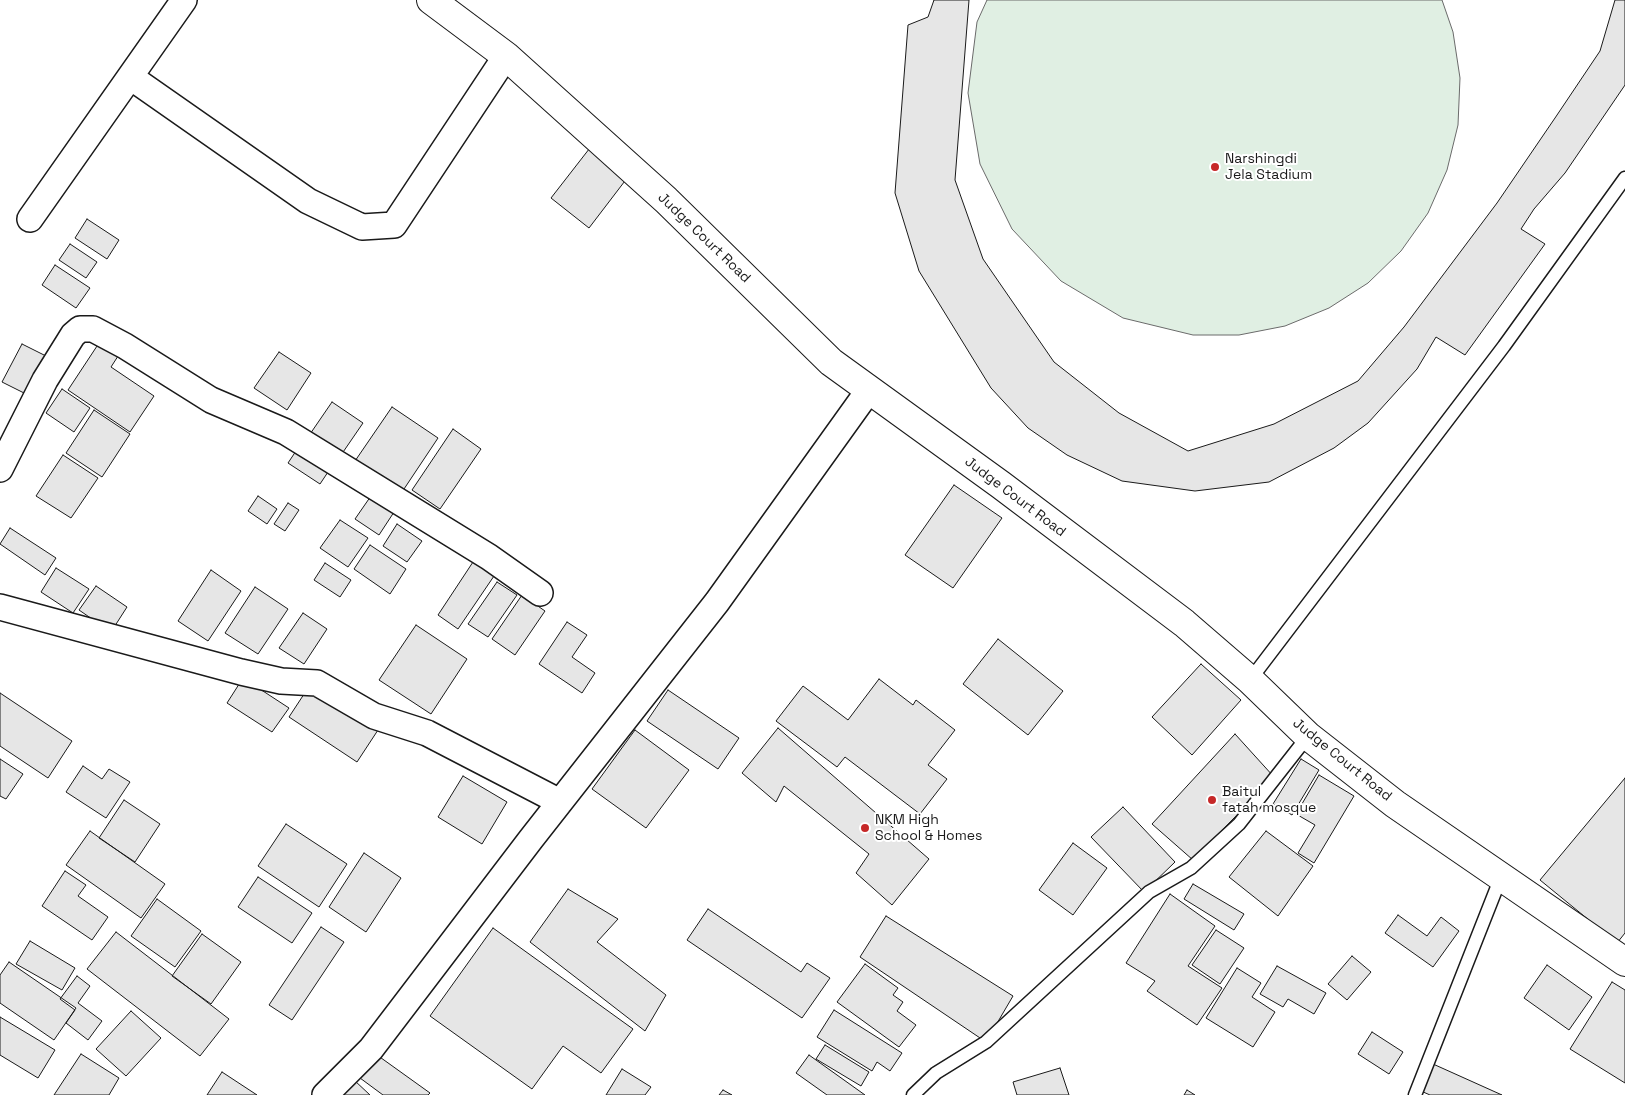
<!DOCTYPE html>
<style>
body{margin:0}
canvas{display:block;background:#fff}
</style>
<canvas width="1625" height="1095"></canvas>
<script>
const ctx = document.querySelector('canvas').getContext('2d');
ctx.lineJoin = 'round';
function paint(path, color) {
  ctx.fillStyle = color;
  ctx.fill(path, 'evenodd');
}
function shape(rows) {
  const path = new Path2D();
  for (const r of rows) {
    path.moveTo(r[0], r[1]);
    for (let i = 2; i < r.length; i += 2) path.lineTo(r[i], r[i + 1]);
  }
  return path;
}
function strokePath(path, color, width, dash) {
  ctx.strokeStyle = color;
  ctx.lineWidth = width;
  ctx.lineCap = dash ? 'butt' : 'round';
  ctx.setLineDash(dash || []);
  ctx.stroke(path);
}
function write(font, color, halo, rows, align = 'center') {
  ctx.font = font + ' "Space Grotesk",sans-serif';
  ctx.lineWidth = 4;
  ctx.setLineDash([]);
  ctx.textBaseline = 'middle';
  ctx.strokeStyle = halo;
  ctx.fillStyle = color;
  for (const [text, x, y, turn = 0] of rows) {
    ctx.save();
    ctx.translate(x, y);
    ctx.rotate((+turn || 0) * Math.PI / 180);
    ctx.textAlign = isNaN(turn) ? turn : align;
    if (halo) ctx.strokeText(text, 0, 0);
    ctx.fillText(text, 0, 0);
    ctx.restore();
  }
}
const green = shape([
 [987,0,1442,0,1453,32,1460,78,1458,125,1447,170,1428,213,1401,251,1368,283,1329,308,1285,326,1239,335,1193,335,1123,318,1061,281,1012,229,980,164,968,93,977,22,987,0]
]);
paint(green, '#e0efe3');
strokePath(green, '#6a6a6a', 1);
const building = shape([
 [934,0,969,0,955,180,983,259,1054,362,1119,413,1188,451,1274,424,1358,381,1404,327,1497,203,1555,118,1600,51,1615,0,1625,0,1625,85,1565,173,1534,209,1521,229,1545,244,1465,355,1436,337,1417,369,1368,423,1334,448,1269,482,1195,491,1122,481,1067,455,1028,428,991,388,919,271,895,193,908,25,928,17,934,0],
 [593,144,631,173,589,228,551,198,593,144],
 [87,219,119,240,107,259,75,238,87,219],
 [70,244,97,262,86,278,59,260,70,244],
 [55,265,90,288,76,308,42,285,55,265],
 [101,340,120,353,111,367,154,396,130,432,68,390,101,340],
 [22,344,46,356,26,394,2,382,22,344],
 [279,352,311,373,287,410,254,388,279,352],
 [62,389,90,408,74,432,46,413,62,389],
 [332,402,363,423,339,458,308,437,332,402],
 [392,407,438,438,402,492,355,461,392,407],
 [94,410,130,434,102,477,66,453,94,410],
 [453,429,481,449,440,509,412,490,453,429],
 [300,445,332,466,320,484,288,463,300,445],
 [63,455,98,478,71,518,36,496,63,455],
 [954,485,1002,518,953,588,905,555,954,485],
 [373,493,396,509,379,535,355,519,373,493],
 [258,496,277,509,267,524,248,511,258,496],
 [288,503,299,510,285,531,274,524,288,503],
 [340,520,368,538,348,567,320,548,340,520],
 [397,524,422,541,407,562,383,546,397,524],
 [10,528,56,558,45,575,0,544,10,528],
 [370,545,406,569,390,594,354,569,370,545],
 [473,562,494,576,458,629,438,615,473,562],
 [325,563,351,580,340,597,314,580,325,563],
 [56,568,89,589,73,613,41,592,56,568],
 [211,570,241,591,208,641,178,621,211,570],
 [497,582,517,595,488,637,468,624,497,582],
 [96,586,127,607,111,632,79,610,96,586],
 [255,587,288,609,258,654,225,633,255,587],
 [522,595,545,611,515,655,492,639,522,595],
 [303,613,327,629,304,664,279,648,303,613],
 [567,622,587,635,572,657,595,673,582,693,539,664,567,622],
 [416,625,467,659,431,714,379,680,416,625],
 [998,639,1063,691,1028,735,963,684,998,639],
 [1201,664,1241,700,1192,755,1152,717,1201,664],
 [243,678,289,708,272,732,227,703,243,678],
 [879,679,913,705,916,700,955,730,928,765,947,779,920,814,845,757,837,767,776,721,803,686,848,720,879,679],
 [310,685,378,730,357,762,289,717,310,685],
 [668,690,739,738,718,769,647,721,668,690],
 [0,693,72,741,48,778,0,746,0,693],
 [778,728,929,859,892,905,856,873,869,854,784,786,776,802,742,773,778,728],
 [635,730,689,770,646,828,592,789,635,730],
 [1235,734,1274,777,1193,860,1152,824,1235,734],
 [0,759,23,774,6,799,0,796,0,759],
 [1301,759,1319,770,1292,815,1273,804,1301,759],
 [83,766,102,779,109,769,130,782,106,818,66,792,83,766],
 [1319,775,1354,796,1314,863,1298,853,1315,825,1296,814,1319,775],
 [463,776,507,802,482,844,438,817,463,776],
 [1625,778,1625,933,1617,943,1540,880,1625,778],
 [124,800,160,824,135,862,99,838,124,800],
 [1123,807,1175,862,1144,892,1091,837,1123,807],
 [286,824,347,864,319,907,258,866,286,824],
 [90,831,165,884,141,918,66,865,90,831],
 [1266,831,1313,866,1278,916,1229,877,1266,831],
 [1073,843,1107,868,1073,915,1039,890,1073,843],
 [364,853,401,878,366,932,329,907,364,853],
 [65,871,86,885,78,896,108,917,92,940,42,906,65,871],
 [258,877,312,913,292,943,238,907,258,877],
 [1193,884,1244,914,1234,930,1184,899,1193,884],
 [568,889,618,919,597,942,666,995,645,1031,530,942,568,889],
 [1170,894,1215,926,1188,966,1222,988,1197,1025,1147,991,1155,981,1126,963,1170,894],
 [157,899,201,931,175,967,131,936,157,899],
 [708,909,801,972,807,963,830,978,802,1018,687,940,708,909],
 [1398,915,1427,936,1441,917,1459,931,1433,967,1385,933,1398,915],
 [886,916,1013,996,986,1042,860,957,886,916],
 [321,927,344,942,292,1020,269,1005,321,927],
 [493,928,633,1029,601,1073,563,1046,532,1089,430,1016,493,928],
 [1216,930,1244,948,1220,984,1192,965,1216,930],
 [116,932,229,1019,200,1056,87,969,116,932],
 [202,934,241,962,211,1004,172,976,202,934],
 [30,941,75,968,62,990,16,964,30,941],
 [1352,956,1371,972,1347,1000,1328,984,1352,956],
 [9,962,76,1008,54,1040,0,1003,0,975,9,962],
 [865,964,898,988,893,995,903,1002,897,1011,916,1025,899,1047,837,1002,865,964],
 [1547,965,1592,997,1569,1030,1524,998,1547,965],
 [1277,966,1326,993,1314,1014,1288,999,1283,1007,1260,994,1277,966],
 [1237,968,1261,983,1252,997,1275,1012,1253,1047,1206,1018,1237,968],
 [77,976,90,986,78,1003,102,1021,88,1040,66,1023,75,1010,60,999,77,976],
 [1612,982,1625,990,1625,1083,1570,1049,1612,982],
 [834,1010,902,1053,890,1071,877,1062,872,1071,817,1037,834,1010],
 [131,1011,161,1038,126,1076,96,1049,131,1011],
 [0,1017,55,1050,38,1078,0,1055,0,1017],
 [1372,1032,1403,1052,1389,1074,1358,1054,1372,1032],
 [825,1045,869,1072,861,1086,816,1059,825,1045],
 [81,1054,119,1078,109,1095,54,1095,81,1054],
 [377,1055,430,1093,428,1095,383,1095,360,1078,377,1055],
 [809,1055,865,1095,827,1095,796,1073,809,1055],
 [1433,1064,1502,1095,1430,1095,1421,1091,1433,1064],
 [1060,1068,1069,1095,1017,1095,1013,1082,1060,1068],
 [622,1069,651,1087,645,1095,606,1095,622,1069],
 [222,1072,257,1095,207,1095,222,1072],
 [354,1080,370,1095,339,1095,354,1080],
 [723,1090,732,1095,719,1095,723,1090],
 [1187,1090,1195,1095,1184,1095,1187,1090]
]);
paint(building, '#e6e6e6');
strokePath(building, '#1a1a1a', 1);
const service = shape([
 [1250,680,1504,346,1625,178],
 [913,1095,936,1073,986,1042,1149,892,1191,868,1239,824,1308,736],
 [1415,1095,1501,877]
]);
const minor = shape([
 [132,78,308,201,362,227,394,225,506,56],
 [30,219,184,0],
 [0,469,45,380,73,335,80,329,93,329,125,346,211,400,286,432,489,557,540,593],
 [0,607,241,672,281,681,317,683,374,716,427,733,560,802],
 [325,1095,371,1049,531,839,717,602,869,390]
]);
const tertiary = shape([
 [431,0,506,56,666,200,831,362,1001,485,1184,623,1250,680,1308,736,1395,804,1625,962]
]);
strokePath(service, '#1a1a1a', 15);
strokePath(minor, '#1a1a1a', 28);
strokePath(tertiary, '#1a1a1a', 30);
strokePath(service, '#fff', 12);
strokePath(minor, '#fff', 25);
strokePath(tertiary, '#fff', 28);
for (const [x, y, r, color] of [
 [1215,167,5,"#c62828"],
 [1212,800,5,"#c62828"],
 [865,828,5,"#c62828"]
]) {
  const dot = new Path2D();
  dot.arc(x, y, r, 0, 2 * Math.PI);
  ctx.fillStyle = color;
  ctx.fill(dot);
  strokePath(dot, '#fff', 2);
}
write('14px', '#1a1a1a', '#fff', [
 ["Narshingdi",1225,159],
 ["Jela Stadium",1225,175],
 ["Baitul",1222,792],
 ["fatah mosque",1222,808],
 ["NKM High",875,820],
 ["School & Homes",875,836]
], 'left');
write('14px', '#1a1a1a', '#fff', [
 ["Judge Court Road",704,238,44],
 ["Judge Court Road",1015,497,37],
 ["Judge Court Road",1342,760,39]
]);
</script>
